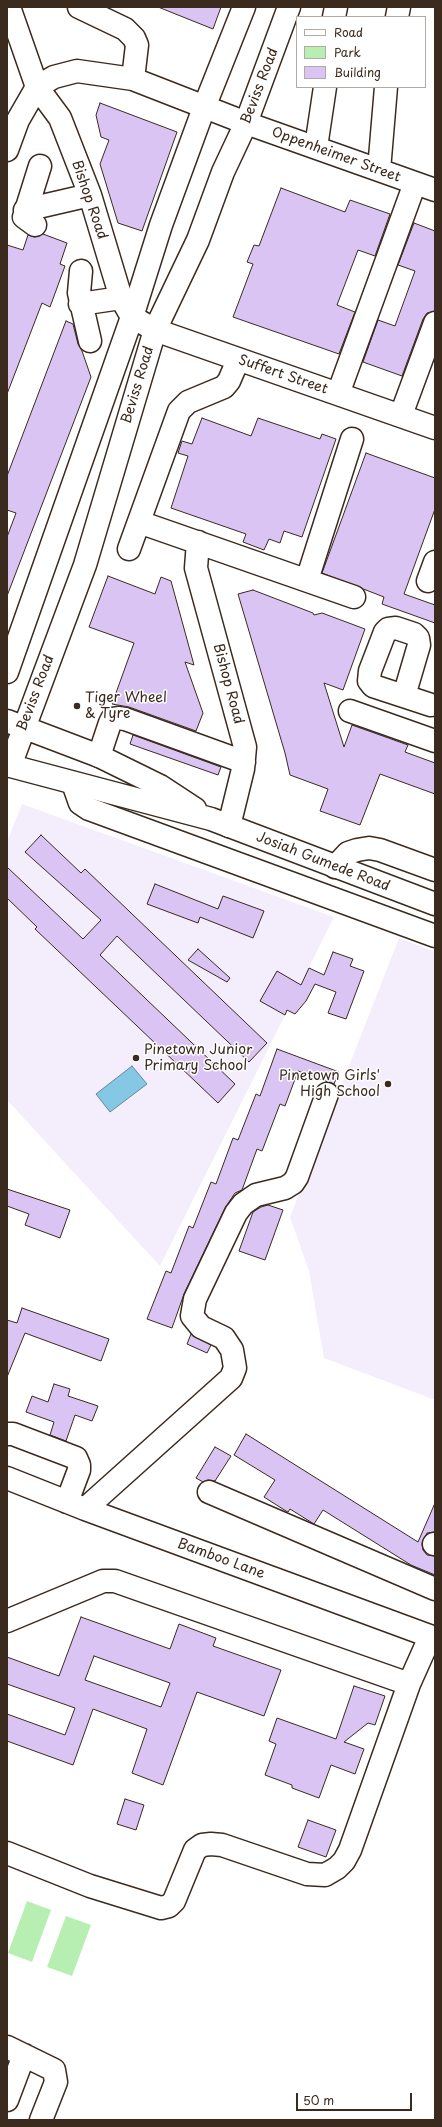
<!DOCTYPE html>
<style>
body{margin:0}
#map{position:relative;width:442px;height:2127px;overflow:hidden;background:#fff;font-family:"Playpen Sans",sans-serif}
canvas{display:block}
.frame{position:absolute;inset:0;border:8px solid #3b2a1e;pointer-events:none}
.legend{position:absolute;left:296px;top:16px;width:130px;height:72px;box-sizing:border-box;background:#fff;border:1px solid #b1aaa5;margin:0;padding:5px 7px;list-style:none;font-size:12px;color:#3b2a1e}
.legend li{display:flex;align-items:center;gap:8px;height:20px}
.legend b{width:20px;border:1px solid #b1aaa5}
.scale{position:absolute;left:296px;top:2093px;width:116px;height:18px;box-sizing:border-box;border:2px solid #3b2a1e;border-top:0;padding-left:5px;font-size:12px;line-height:14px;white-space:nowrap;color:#3b2a1e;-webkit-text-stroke:3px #fff;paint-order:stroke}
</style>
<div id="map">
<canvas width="442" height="2127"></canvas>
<div class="frame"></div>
<ul class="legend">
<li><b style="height:5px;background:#fff"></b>Road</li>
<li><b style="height:11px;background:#b7efb2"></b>Park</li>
<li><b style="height:11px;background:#dac4f4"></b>Building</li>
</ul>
<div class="scale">50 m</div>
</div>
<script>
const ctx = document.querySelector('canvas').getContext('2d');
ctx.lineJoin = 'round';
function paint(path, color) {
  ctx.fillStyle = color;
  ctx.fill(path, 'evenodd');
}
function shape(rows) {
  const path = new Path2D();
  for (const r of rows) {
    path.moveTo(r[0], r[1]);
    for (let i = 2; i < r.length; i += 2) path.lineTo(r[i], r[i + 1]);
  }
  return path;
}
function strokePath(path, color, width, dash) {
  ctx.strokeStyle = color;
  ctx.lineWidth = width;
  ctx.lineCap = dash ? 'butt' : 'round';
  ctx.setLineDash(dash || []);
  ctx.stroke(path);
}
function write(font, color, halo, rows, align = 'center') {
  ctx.font = font + ' "Playpen Sans",sans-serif';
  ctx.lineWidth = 3;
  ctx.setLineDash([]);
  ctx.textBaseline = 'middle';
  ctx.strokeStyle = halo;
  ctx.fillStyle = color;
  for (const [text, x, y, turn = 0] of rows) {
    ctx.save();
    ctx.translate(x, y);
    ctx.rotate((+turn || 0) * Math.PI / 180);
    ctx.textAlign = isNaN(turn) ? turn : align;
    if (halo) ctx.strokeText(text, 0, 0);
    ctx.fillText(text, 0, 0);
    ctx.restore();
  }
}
paint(shape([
 [22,804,334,917,160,1266,7,1100,7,842],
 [399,938,435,952,435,1400,324,1358,309,1271,290,1217]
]), '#f4edfc');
paint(shape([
 [27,1901,51,1910,32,1962,8,1953],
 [66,1916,91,1925,72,1976,47,1967]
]), '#b7efb2');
const water = shape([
 [132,1066,147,1084,110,1112,96,1094,132,1066]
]);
paint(water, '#84c8e5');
strokePath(water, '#678995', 1);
const building = shape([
 [158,7,221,7,213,29,158,7],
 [100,103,177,132,142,231,118,223,100,164,109,140,101,137,96,115,100,103],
 [281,188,345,212,350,200,390,214,375,256,358,250,337,305,355,312,339,354,233,317,253,264,247,262,254,245,259,246,281,188],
 [414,223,435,231,435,311,427,313,423,319,402,376,363,362,378,320,395,326,415,271,398,265,414,223],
 [43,234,67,243,60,264,65,266,50,307,42,303,7,394,7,245,23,250,28,235,34,237,43,234],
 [66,321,73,324,78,344,82,351,91,377,7,596,7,537,16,513,7,510,7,476,66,321],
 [202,418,251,436,258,418,320,439,322,434,336,439,302,537,284,531,280,543,269,539,264,550,243,542,246,534,171,508,188,456,178,453,182,441,192,444,202,418],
 [366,453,435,478,435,509,404,594,435,605,435,623,382,604,384,597,322,573,366,453],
 [108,576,155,594,161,577,171,581,194,665,185,662,203,713,196,731,129,707,112,704,134,643,89,627,108,576],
 [253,590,313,613,314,615,322,613,365,629,343,690,324,683,344,747,352,725,408,745,405,752,435,763,435,794,380,774,360,825,320,811,328,789,290,775,285,753,238,594,253,590],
 [133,735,221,767,218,775,130,744,133,735],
 [41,835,81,873,85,869,267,1043,249,1062,117,936,100,955,235,1084,218,1103,35,929,37,927,7,898,7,867,83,939,101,920,25,852,41,835],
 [155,884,218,909,223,896,264,911,253,938,200,917,198,923,147,904,155,884],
 [198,949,230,978,227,982,188,960,198,949],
 [333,952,353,959,350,966,364,971,346,1019,328,1013,336,992,315,984,306,1001,295,1014,287,1010,285,1015,260,1001,277,971,301,985,309,968,324,975,333,952],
 [277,1049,339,1072,334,1084,298,1071,285,1106,280,1104,262,1151,257,1149,242,1190,235,1193,225,1208,184,1294,172,1328,147,1319,166,1271,171,1273,189,1226,193,1228,211,1182,216,1184,233,1138,238,1140,256,1094,260,1096,277,1049],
 [7,1189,70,1210,60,1238,25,1225,29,1214,7,1206,7,1189],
 [268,1205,283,1210,265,1260,239,1251,253,1212,261,1207,268,1205],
 [22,1308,109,1339,101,1361,25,1333,7,1377,7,1320,17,1323,22,1308],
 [191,1334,211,1345,207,1353,187,1344,191,1334],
 [54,1384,70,1389,68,1396,98,1406,92,1421,75,1415,66,1441,50,1435,54,1422,26,1412,32,1396,48,1402,54,1384],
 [246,1434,418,1542,435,1503,435,1532,427,1533,422,1544,423,1550,427,1555,435,1556,435,1575,411,1565,323,1510,314,1524,290,1509,288,1512,286,1511,264,1497,275,1480,234,1455,246,1434],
 [215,1447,231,1456,215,1481,208,1480,203,1482,196,1478,215,1447],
 [81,1617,170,1649,179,1624,216,1638,213,1646,281,1670,264,1716,197,1692,163,1785,132,1773,147,1729,93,1709,73,1765,7,1741,7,1714,65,1735,75,1708,7,1684,7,1657,59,1676,81,1617],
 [94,1656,170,1683,161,1707,85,1680,94,1656],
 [354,1686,385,1696,375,1725,368,1723,344,1742,364,1749,355,1774,331,1765,319,1798,292,1788,292,1785,265,1775,276,1744,269,1741,277,1718,336,1739,354,1686],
 [125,1799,144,1805,136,1830,117,1824,125,1799],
 [308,1820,336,1830,326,1857,298,1847,308,1820]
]);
paint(building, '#dac4f4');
strokePath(building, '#3b2a1e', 1);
const minor = shape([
 [9,7,37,87,60,118,90,195,121,298,132,317,155,330,435,428],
 [79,7,125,29,134,38,137,45,133,79],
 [334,17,336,7],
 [397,17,399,7],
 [316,147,325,87],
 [7,150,18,120,37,87,54,77,77,71,133,79,246,123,435,190],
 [379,170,386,87],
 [25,210,90,195],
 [35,225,24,217,40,166],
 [81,271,79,293,90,341],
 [80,304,121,298],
 [338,394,415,183],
 [401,415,435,323],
 [139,522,354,597],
 [198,542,196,568,245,747,243,769,229,826],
 [129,549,179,411,188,402,224,387,229,381,238,360],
 [307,580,352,439],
 [428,581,435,562],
 [404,696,419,645,418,638,414,634,396,628,388,629,385,632,370,671,369,681,373,686,431,705],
 [350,711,435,741],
 [99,756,110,723,112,719,118,718,125,719,244,762],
 [73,783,80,803,89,809,435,936],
 [335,867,348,853,357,850,369,848,380,850,435,870],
 [7,1434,13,1434,76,1458,79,1465,79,1470,67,1502],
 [7,1478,85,1509,435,1638],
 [209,1492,435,1589],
 [85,1509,231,1378,235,1368,232,1350,224,1338,201,1327,192,1316,195,1299,236,1213,243,1204,256,1195,285,1188,293,1183,297,1177,327,1094],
 [434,1544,435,1544],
 [7,1621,103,1581,115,1581,409,1684],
 [7,1853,90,1886,161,1908,169,1906,174,1901,195,1850,202,1845,211,1844,222,1845,307,1874,325,1875,337,1868,344,1861,350,1850,409,1684,430,1637],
 [7,2047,54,2070,56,2082,41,2120],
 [7,2100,24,2055]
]);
const major = shape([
 [7,672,132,317,161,225,205,105,244,7],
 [7,721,99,756,160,786,195,809],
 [7,765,211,819,435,904],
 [10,766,85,565,155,330,198,240,223,172,246,123,289,7]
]);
strokePath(minor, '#3b2a1e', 25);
strokePath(major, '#3b2a1e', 25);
strokePath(minor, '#fff', 22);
strokePath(major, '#fff', 22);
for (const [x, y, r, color] of [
 [77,706,4,"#3b2a1e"],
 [136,1058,4,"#3b2a1e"],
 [388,1084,4,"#3b2a1e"]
]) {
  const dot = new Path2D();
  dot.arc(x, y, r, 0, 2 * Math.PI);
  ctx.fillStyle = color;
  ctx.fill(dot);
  strokePath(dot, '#fff', 1.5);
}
write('14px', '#3b2a1e', '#fff', [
 ["Beviss Road",260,86,-69],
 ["Oppenheimer Street",336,155,20],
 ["Bishop Road",89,200,71],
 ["Suffert Street",283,375,19],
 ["Beviss Road",138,385,-73],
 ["Bishop Road",228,684,75],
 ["Beviss Road",36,693,-69],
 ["Josiah Gumede Road",323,862,21],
 ["Bamboo Lane",221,1559,20]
]);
write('14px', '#3b2a1e', '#fff', [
 ["Tiger Wheel",85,698],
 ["& Tyre",85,714],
 ["Pinetown Junior",144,1050],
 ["Primary School",144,1066],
 ["Pinetown Girls'",380,1076,"right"],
 ["High School",380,1092,"right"]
], 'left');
</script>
